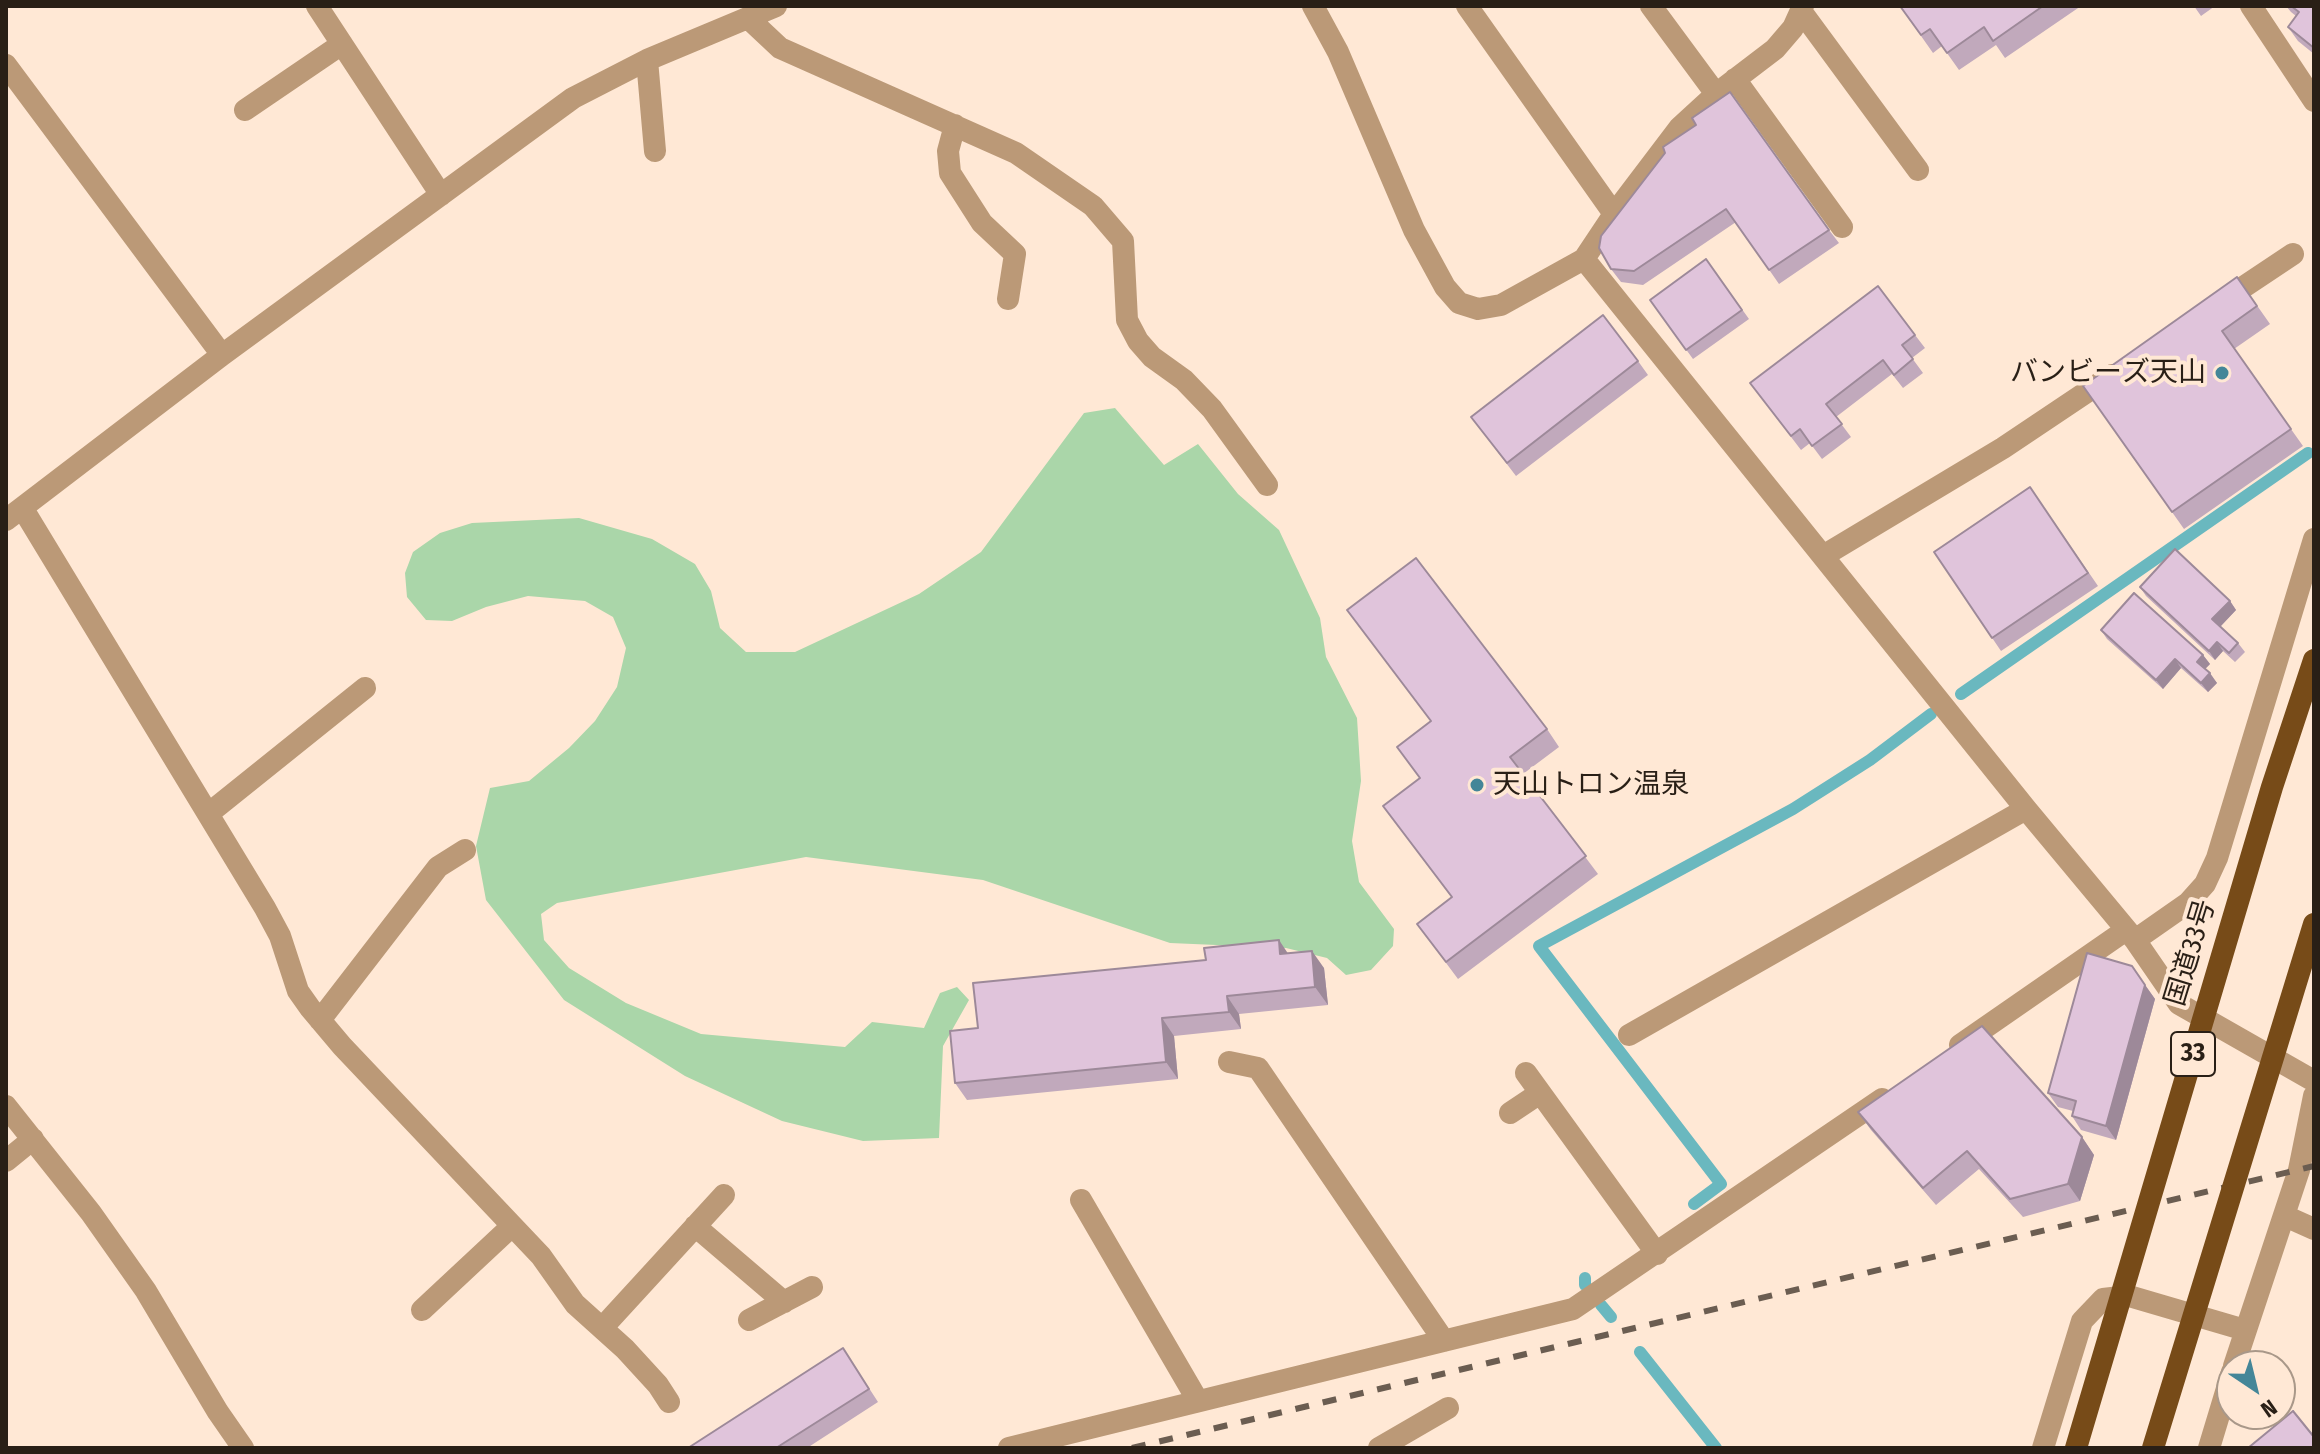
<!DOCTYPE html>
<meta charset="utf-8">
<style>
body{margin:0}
#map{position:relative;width:2320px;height:1454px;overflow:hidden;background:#ffe8d5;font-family:"Fira Sans Condensed",sans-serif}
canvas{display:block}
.frame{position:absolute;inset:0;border:8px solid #291f16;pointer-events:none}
.north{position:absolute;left:2216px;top:1350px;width:80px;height:80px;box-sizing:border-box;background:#ffe8d5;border:2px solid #a99889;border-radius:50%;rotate:145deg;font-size:22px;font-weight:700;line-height:32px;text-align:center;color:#291f16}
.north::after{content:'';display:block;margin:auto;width:28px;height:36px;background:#448698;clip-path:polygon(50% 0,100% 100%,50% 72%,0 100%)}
</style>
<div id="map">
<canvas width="2320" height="1454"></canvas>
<div class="frame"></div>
<div class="north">N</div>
</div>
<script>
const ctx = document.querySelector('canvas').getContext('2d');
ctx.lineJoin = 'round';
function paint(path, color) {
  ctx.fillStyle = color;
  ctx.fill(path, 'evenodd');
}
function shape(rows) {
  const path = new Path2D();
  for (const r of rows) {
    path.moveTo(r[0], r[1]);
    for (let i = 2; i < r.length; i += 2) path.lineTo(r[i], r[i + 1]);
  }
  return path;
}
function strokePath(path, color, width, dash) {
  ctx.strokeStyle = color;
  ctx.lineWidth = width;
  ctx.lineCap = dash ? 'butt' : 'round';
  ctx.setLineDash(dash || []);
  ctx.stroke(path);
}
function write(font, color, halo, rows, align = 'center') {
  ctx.font = font + ' "Fira Sans Condensed","Noto Sans JP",sans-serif';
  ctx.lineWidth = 8;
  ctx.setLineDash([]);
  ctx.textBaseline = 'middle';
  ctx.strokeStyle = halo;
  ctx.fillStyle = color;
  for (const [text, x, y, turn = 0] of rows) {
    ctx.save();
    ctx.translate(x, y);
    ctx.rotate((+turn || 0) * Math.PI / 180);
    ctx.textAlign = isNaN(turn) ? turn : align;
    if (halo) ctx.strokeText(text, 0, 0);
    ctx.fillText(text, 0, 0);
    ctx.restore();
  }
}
paint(shape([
 [1115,408,1164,465,1198,444,1238,494,1279,530,1320,618,1326,657,1357,718,1361,781,1352,841,1359,882,1394,929,1393,946,1371,970,1346,975,1327,958,1286,948,1170,943,983,880,806,857,557,903,541,914,544,940,569,968,626,1003,701,1034,845,1047,872,1022,924,1028,940,993,957,987,969,1000,943,1046,939,1138,863,1141,782,1121,685,1076,564,1000,486,900,476,846,490,788,529,781,569,748,595,721,617,687,626,648,613,617,585,601,528,596,486,607,452,621,426,620,407,597,405,573,413,552,440,533,472,523,579,518,652,539,695,564,711,591,720,628,746,652,795,652,919,594,981,552,1084,413]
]), '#aad6a9');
strokePath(shape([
 [1961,694,2308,453],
 [1694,1204,1721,1184,1539,946,1793,809,1870,760,1931,714],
 [1585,1278,1585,1285],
 [1601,1305,1611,1317],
 [1640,1352,1716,1448]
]), '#6ab8bf', 12);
strokePath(shape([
 [317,6,441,195],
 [1313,6,1338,52,1414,230,1445,287,1459,303,1478,309,1501,305,1584,259,2026,809,2135,940],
 [1467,6,1614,214],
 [1651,6,1716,94],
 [2251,6,2314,101],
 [1801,11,1918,170],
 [748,18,780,48,1016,153,1093,206,1123,241,1127,320,1138,341,1152,357,1184,380,1212,409,1267,485],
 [647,60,655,151],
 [6,65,222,355],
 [1735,79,1842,227],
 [245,110,342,44],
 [955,125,948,151,950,173,982,223,1015,254,1008,299],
 [1584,259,1614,214,1680,127,1716,94,1775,49,1793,28,1803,6],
 [2221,302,2293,254],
 [23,509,265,908,280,936,298,991,310,1008,342,1046,541,1256,575,1304,625,1349,658,1385,669,1402],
 [6,520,222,355,573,98,647,60,776,6],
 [2314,539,2217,858,2205,884,2188,903,2135,940,2179,1004,2314,1081],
 [1823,556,2003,448,2112,375],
 [208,814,365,688],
 [320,1020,438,867,465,850],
 [1629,1035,2026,809],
 [1960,1045,2126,930],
 [1229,1062,1258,1068,1444,1341],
 [1526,1073,1657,1254],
 [6,1106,91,1213,146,1291,218,1412,243,1448],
 [1510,1113,1540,1093],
 [6,1161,33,1139],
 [1081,1200,1198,1401],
 [2285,1216,2314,1229],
 [695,1226,784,1302],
 [422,1310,512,1226],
 [749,1320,812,1287],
 [603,1327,724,1195],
 [2234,1366,2299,1170,2314,1096],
 [1009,1448,1573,1309,1882,1099],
 [1379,1448,1448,1408],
 [2043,1448,2082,1321,2103,1299,2129,1296,2245,1330],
 [2209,1448,2232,1372]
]), '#b97', 22);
strokePath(shape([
 [1132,1448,2314,1166]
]), '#6b5d51', 6, [14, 14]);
strokePath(shape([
 [2076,1448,2272,787,2314,660],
 [2153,1448,2314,924]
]), '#774b18', 22);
paint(shape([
 [1900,6,2081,6,2005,58,1996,45,1959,70,1942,46,1933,53],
 [2194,6,2215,6,2201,16],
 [2286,6,2314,6,2314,54,2298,41,2288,27,2296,16,2291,12],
 [1665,153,1829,230,1839,243,1779,284,1736,222,1643,285,1621,282,1611,269],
 [1706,259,1749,319,1693,359,1650,300],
 [2237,277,2270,324,2234,349,2303,446,2184,529,2083,386],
 [1915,335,1925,348,1912,358,1923,373,1903,388,1892,374,1836,417,1851,437,1822,459,1810,443,1801,450,1750,383],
 [1638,361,1648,375,1516,476,1471,417],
 [2030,487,2098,586,2001,651,1934,552],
 [2140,587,2230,601,2236,610,2220,627,2238,643,2245,652,2235,662,2223,651,2215,660,2146,596],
 [1347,610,1547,729,1559,747,1523,774,1598,874,1458,979,1417,924,1452,898,1383,806,1420,779,1397,747,1431,721],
 [2101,630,2203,655,2210,664,2205,669,2217,683,2208,692,2181,668,2163,689,2107,639],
 [1287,953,1324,968,1328,1005,1239,1014,1241,1029,1174,1036,1178,1079,967,1100,955,1083],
 [2132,966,2155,999,2116,1140,2081,1130,2072,1116,2073,1111,2058,1107,2048,1093],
 [1858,1112,2082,1137,2094,1155,2080,1201,2023,1217,1979,1169,1936,1205,1871,1130],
 [843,1348,878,1402,807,1448,688,1448]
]), '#c1a9bc');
paint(shape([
 [2230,601,2236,610,2219,628,2212,619],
 [2217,642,2223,651,2215,660,2209,651],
 [2203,655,2210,664,2203,671,2197,662],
 [2175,659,2181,668,2163,689,2156,680],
 [2210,673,2217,683,2208,692,2201,683],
 [1279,940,1291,958,1280,954],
 [1312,951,1324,968,1328,1005,1315,987],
 [2145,985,2155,999,2116,1140,2106,1126],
 [1227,996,1239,1014,1241,1029,1229,1012],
 [1162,1018,1174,1036,1178,1079,1166,1062],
 [2082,1137,2094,1155,2080,1201,2068,1184]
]), '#9d8999');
const building = shape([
 [1900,6,2043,6,1993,41,1984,27,1947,53,1930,29,1921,35,1900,6],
 [2291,6,2314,6,2314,48,2288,27,2299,12,2291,6],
 [1730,92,1829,230,1769,270,1726,209,1634,271,1611,269,1599,248,1601,236,1665,153,1663,147,1696,125,1692,118,1730,92],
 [1706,259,1742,310,1686,350,1650,300,1706,259],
 [2237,277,2257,306,2222,331,2291,429,2172,512,2083,386,2237,277],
 [1878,286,1915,335,1902,345,1913,359,1894,375,1883,360,1826,404,1842,424,1812,446,1800,429,1791,436,1750,383,1878,286],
 [1603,315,1638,361,1507,463,1471,417,1603,315],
 [2030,487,2088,573,1992,638,1934,552,2030,487],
 [2175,549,2230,601,2212,619,2238,643,2229,653,2217,642,2209,651,2140,587,2175,549],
 [1416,558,1547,729,1510,757,1586,856,1446,962,1417,924,1452,897,1383,806,1420,778,1397,747,1431,721,1347,610,1416,558],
 [2134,593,2203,655,2197,662,2210,673,2201,683,2175,659,2156,680,2101,630,2134,593],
 [1279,940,1280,954,1312,951,1315,987,1227,996,1229,1012,1162,1018,1166,1062,955,1083,950,1031,978,1028,973,983,1206,960,1204,948,1279,940],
 [2087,953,2132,966,2145,985,2106,1126,2072,1116,2076,1101,2048,1093,2087,953],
 [1982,1026,2082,1137,2068,1184,2010,1199,1967,1151,1923,1188,1858,1112,1982,1026],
 [843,1348,869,1389,776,1448,688,1448,843,1348],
 [2293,1411,2314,1437,2314,1448,2248,1448,2293,1411]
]);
paint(building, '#e0c4db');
strokePath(building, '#9d8999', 2);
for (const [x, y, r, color] of [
 [2222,373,8,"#448698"],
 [1477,785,8,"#448698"]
]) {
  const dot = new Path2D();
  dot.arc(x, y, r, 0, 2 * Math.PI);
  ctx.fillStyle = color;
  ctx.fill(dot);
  strokePath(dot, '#ffe8d5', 3);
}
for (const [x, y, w] of [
 [2193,1054,44]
]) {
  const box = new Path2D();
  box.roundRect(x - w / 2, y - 22, w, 44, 6);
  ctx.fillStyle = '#ffe8d5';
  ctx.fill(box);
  strokePath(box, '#291f16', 2);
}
write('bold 26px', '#291f16', null, [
 ["33",2193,1054]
]);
write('28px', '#291f16', '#ffe8d5', [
 ["バンビーズ天山",2206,373],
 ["天山トロン温泉",1493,785,"left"]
], 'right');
write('28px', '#291f16', '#ffe8d5', [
 ["国道33号",2191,953,-73]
]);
</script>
